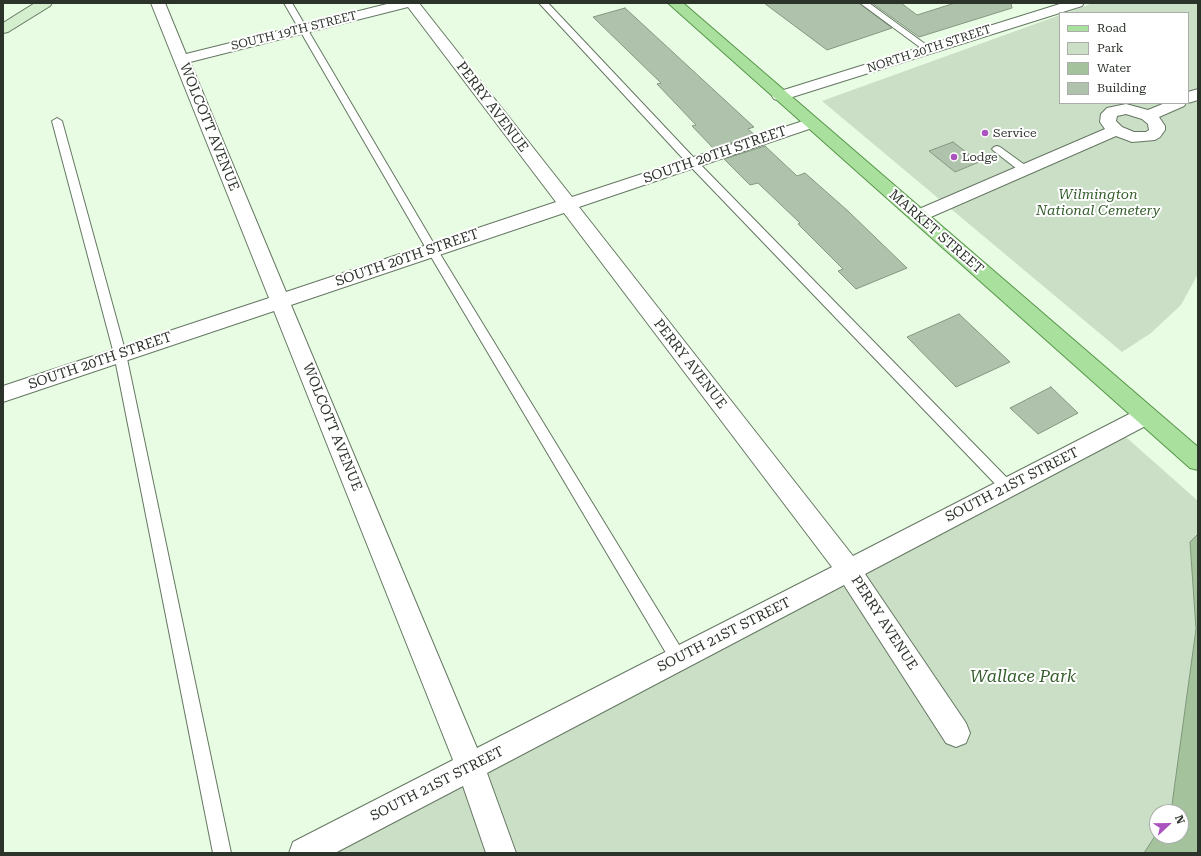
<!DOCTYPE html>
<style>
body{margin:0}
#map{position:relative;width:1201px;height:856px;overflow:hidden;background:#e8fce4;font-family:"Roboto Serif",serif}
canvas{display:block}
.frame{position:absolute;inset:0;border:4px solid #2c332a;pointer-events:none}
.legend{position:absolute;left:1059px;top:12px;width:130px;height:92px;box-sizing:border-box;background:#fff;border:1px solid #abadaa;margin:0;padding:5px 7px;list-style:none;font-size:12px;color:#2c332a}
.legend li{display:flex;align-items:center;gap:8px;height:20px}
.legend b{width:20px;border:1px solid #abadaa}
.north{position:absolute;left:1149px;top:804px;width:40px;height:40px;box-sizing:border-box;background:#fff;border:1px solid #abadaa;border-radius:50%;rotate:68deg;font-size:11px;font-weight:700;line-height:16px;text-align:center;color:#2c332a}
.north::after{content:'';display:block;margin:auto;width:14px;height:18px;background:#aa52be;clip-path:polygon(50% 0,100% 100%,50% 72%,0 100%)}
</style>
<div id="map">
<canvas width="1201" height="856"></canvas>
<div class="frame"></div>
<ul class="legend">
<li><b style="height:5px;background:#a9e09d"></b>Road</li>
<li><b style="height:11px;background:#cadfc6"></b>Park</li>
<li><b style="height:11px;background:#a4c39d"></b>Water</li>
<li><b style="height:11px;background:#afc2ab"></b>Building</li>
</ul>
<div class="north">N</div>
</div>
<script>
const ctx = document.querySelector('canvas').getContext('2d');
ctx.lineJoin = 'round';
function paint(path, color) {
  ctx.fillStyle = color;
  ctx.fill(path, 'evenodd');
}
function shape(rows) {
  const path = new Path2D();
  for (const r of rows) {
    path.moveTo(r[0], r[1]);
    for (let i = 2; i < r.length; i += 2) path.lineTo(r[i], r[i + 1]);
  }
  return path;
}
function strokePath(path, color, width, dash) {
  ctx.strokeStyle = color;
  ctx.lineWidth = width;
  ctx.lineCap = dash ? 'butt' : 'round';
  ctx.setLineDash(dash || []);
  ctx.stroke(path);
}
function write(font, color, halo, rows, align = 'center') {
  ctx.font = font + ' "Roboto Serif",serif';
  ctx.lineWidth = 4;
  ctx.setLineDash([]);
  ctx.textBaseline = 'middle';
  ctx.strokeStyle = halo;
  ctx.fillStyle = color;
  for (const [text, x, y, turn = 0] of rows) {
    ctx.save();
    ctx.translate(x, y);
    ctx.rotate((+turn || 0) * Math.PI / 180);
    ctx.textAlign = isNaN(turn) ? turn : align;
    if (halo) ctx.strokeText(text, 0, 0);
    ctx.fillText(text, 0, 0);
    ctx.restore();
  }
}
paint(shape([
 [1093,3,1198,3,1198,274,1181,305,1151,333,1122,352,822,101,1060,15,1060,103,1188,103,1188,13,1066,13],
 [1118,430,1198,501,1198,853,329,853],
 [1157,812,1181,812,1181,836,1157,836]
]), '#cadfc6');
const water = shape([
 [1198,534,1198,853,1144,853,1157,833,1157,836,1181,836,1181,812,1171,812,1196,629,1190,542,1198,534]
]);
paint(water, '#a4c39d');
strokePath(water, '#80987a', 1);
const building = shape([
 [764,3,859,3,892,28,827,50,764,3],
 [872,3,901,3,917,15,955,3,1011,3,1012,8,919,37,872,3],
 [625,8,754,127,748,129,755,135,714,149,692,126,696,125,657,84,661,83,593,17,625,8],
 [953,142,979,162,955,172,929,151,953,142],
 [765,146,797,176,805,173,848,211,907,268,856,289,838,271,843,269,798,224,800,223,758,183,750,185,724,159,765,146],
 [959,314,1010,362,956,387,907,337,959,314],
 [1051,387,1078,413,1038,434,1010,408,1051,387]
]);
paint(building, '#afc2ab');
strokePath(building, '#859781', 1);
const lane = shape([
 [284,3,292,3,437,249,684,653,686,658,684,663,678,666,672,663,427,250,284,3],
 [539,3,548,3,696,160,1013,484,1015,488,1013,492,1008,494,1003,492,688,164,539,3],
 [860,3,869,3,932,49,928,52,925,51,860,3],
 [57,118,62,121,126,354,231,853,213,853,114,354,52,121,57,118],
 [997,146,1000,147,1029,168,1030,170,1029,172,1021,172,994,151,992,149,994,147,997,146]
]);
const street = shape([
 [151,3,165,3,186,54,391,3,419,3,572,197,806,120,812,118,818,120,820,123,818,126,579,207,853,556,1137,410,1145,407,1153,410,1156,416,1153,422,865,574,966,723,970,733,966,743,956,747,946,743,844,585,487,773,516,853,486,853,463,786,335,853,289,853,293,842,453,760,274,311,3,402,3,386,269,298,151,3],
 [408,7,556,202,286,292,190,62,408,7],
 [564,213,832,567,477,748,291,305,564,213],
 [1063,3,1084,3,1082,6,786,99,780,101,774,99,772,96,774,93,1063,3],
 [1198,89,1198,100,1188,103,1188,92,1198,89],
 [1165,103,1186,103,1184,106,1159,117,1165,126,1165,130,1160,137,1155,140,1132,142,1116,136,924,220,918,222,912,220,909,216,912,212,1105,129,1100,122,1101,114,1107,108,1126,104,1148,110,1165,103],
 [1126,114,1142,119,1148,124,1149,130,1146,132,1134,132,1122,127,1116,121,1117,116,1126,114]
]);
const secondary = shape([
 [35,3,52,3,50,6,8,32,3,33,3,23,35,3]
]);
const primary = shape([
 [668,3,683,3,1198,447,1198,470,1190,468,668,3]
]);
strokePath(lane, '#657762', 2);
strokePath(street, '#657762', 2);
strokePath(secondary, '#657762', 2);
strokePath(primary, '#58964a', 2);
paint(lane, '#fff');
paint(street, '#fff');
paint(secondary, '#d4efce');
paint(primary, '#a9e09d');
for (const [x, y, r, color] of [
 [985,133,4,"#aa52be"],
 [954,157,4,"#aa52be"]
]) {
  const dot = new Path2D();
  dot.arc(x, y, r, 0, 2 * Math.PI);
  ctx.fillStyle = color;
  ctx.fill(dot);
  strokePath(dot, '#fff', 1.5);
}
write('12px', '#2c332a', '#fff', [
 ["SOUTH 19TH STREET",294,31,-14],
 ["NORTH 20TH STREET",929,49,-18]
]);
write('12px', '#2c332a', '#fff', [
 ["Service",993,133],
 ["Lodge",962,157]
], 'left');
write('14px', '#2c332a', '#fff', [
 ["PERRY AVENUE",492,107,53],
 ["WOLCOTT AVENUE",209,127,68],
 ["SOUTH 20TH STREET",715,155,-19],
 ["MARKET STREET",936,232,41],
 ["SOUTH 20TH STREET",407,258,-19],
 ["SOUTH 20TH STREET",100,361,-19],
 ["PERRY AVENUE",690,364,52],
 ["WOLCOTT AVENUE",332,427,68],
 ["SOUTH 21ST STREET",1012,485,-27],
 ["PERRY AVENUE",884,623,57],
 ["SOUTH 21ST STREET",724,635,-27],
 ["SOUTH 21ST STREET",437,784,-27]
]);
write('italic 14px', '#335d2a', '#fff', [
 ["Wilmington",1098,195],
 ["National Cemetery",1098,211]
]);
write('italic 17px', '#335d2a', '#fff', [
 ["Wallace Park",1023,677]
]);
</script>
